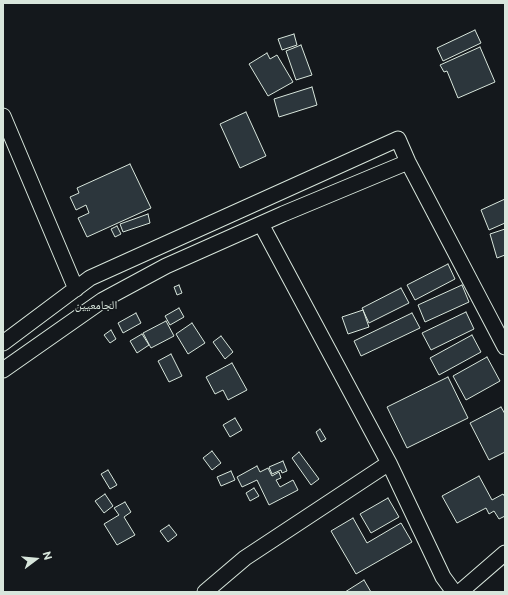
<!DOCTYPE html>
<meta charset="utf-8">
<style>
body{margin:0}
#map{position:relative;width:508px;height:595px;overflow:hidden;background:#14181c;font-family:Commissioner,sans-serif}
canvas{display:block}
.frame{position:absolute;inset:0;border:4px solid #d8e6dc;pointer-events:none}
.north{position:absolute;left:16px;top:539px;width:40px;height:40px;-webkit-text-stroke:3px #14181c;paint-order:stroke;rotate:74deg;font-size:11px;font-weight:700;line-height:16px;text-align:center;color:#d8e6dc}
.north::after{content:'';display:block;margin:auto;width:14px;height:18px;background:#d8e6dc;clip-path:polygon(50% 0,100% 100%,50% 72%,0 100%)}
</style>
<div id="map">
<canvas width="508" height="595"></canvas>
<div class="frame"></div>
<div class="north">N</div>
</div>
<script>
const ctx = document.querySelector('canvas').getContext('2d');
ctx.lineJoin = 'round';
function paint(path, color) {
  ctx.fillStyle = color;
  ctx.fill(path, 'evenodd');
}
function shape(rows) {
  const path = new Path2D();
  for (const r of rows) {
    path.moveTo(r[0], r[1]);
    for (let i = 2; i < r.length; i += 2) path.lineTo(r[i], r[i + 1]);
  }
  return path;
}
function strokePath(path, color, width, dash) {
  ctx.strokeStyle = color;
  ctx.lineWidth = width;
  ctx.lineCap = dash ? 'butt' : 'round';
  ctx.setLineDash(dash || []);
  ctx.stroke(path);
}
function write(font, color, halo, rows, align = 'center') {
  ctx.font = font + ' Commissioner,"Noto Naskh Arabic",sans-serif';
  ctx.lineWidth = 3;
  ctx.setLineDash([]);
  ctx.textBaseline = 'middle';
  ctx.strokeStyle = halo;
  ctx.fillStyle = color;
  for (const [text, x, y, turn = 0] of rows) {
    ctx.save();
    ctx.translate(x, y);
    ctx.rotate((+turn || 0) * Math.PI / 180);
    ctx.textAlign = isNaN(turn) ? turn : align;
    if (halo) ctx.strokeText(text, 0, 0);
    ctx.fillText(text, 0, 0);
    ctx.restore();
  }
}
const building = shape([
 [475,30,481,43,443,61,437,48,475,30],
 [294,34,297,45,282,50,278,39,294,34],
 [301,45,312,75,296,80,286,51,301,45],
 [480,47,495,82,458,98,447,71,444,72,440,65,480,47],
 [267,53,270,59,277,55,293,82,268,96,249,64,267,53],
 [312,87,317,105,279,117,274,99,312,87],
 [246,112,266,156,240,168,220,124,246,112],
 [130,164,151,208,87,237,78,218,89,213,86,205,76,210,70,197,79,193,77,188,130,164],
 [505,199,505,223,489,230,481,210,505,199],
 [148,214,150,223,123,232,120,224,148,214],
 [117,226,121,234,115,237,111,229,117,226],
 [505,229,505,255,497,258,490,234,505,229],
 [448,264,455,279,415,300,407,285,448,264],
 [179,285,182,293,177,295,174,287,179,285],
 [462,285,469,302,425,322,418,305,462,285],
 [401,288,409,303,369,323,362,308,401,288],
 [179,308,184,317,170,325,165,316,179,308],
 [363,310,369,327,348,334,342,317,363,310],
 [466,312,474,329,431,350,422,333,466,312],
 [136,313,141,323,123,333,118,323,136,313],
 [412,313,420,328,361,356,354,341,412,313],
 [166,321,174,336,151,348,143,333,166,321],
 [192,323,205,343,188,354,176,334,192,323],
 [111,330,116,339,110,343,104,335,111,330],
 [142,334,149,345,137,353,130,341,142,334],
 [472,335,481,352,439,375,430,358,472,335],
 [221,336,233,352,225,359,213,342,221,336],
 [171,354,182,376,169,382,158,361,171,354],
 [487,357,500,381,466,400,453,376,487,357],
 [232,363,247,390,228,400,223,390,215,394,206,377,232,363],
 [448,377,468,418,407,448,387,407,448,377],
 [501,407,505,414,505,452,489,460,470,423,501,407],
 [235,418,242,430,230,437,223,425,235,418],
 [320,429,326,439,321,442,316,432,320,429],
 [212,451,221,463,212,470,203,458,212,451],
 [299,452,319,479,311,485,292,458,299,452],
 [283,461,287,471,282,473,281,470,272,474,269,467,283,461],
 [257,466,260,472,268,468,272,476,279,472,281,478,276,480,280,487,293,480,298,490,269,505,257,480,242,487,237,477,257,466],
 [108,470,117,485,110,489,101,474,108,470],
 [231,471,235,480,221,486,217,477,231,471],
 [479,476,492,500,503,494,505,497,505,516,499,519,494,511,489,514,486,508,457,523,442,496,479,476],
 [254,488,259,496,250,501,246,493,254,488],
 [105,494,113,506,104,513,95,501,105,494],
 [388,498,399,517,371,533,360,514,388,498],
 [125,502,131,512,124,517,135,535,117,545,104,524,119,515,114,508,125,502],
 [353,518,367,543,401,523,412,542,356,574,331,531,353,518],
 [169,525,177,535,168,542,160,531,169,525],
 [364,580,371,592,345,592,364,580]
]);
paint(building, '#2c363c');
strokePath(building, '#d8e6dc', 1);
const minor = shape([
 [3,116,76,289],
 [261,224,389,463,443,577,454,592],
 [3,343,90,278,398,139,408,162,505,347],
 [3,370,103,300,166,266,283,214,408,162],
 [205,592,245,558,389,463],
 [460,592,505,553]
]);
strokePath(minor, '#d8e6dc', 17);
strokePath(minor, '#14181c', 15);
write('12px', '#d8e6dc', '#14181c', [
 ["الجامعيين",96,305]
]);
</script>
